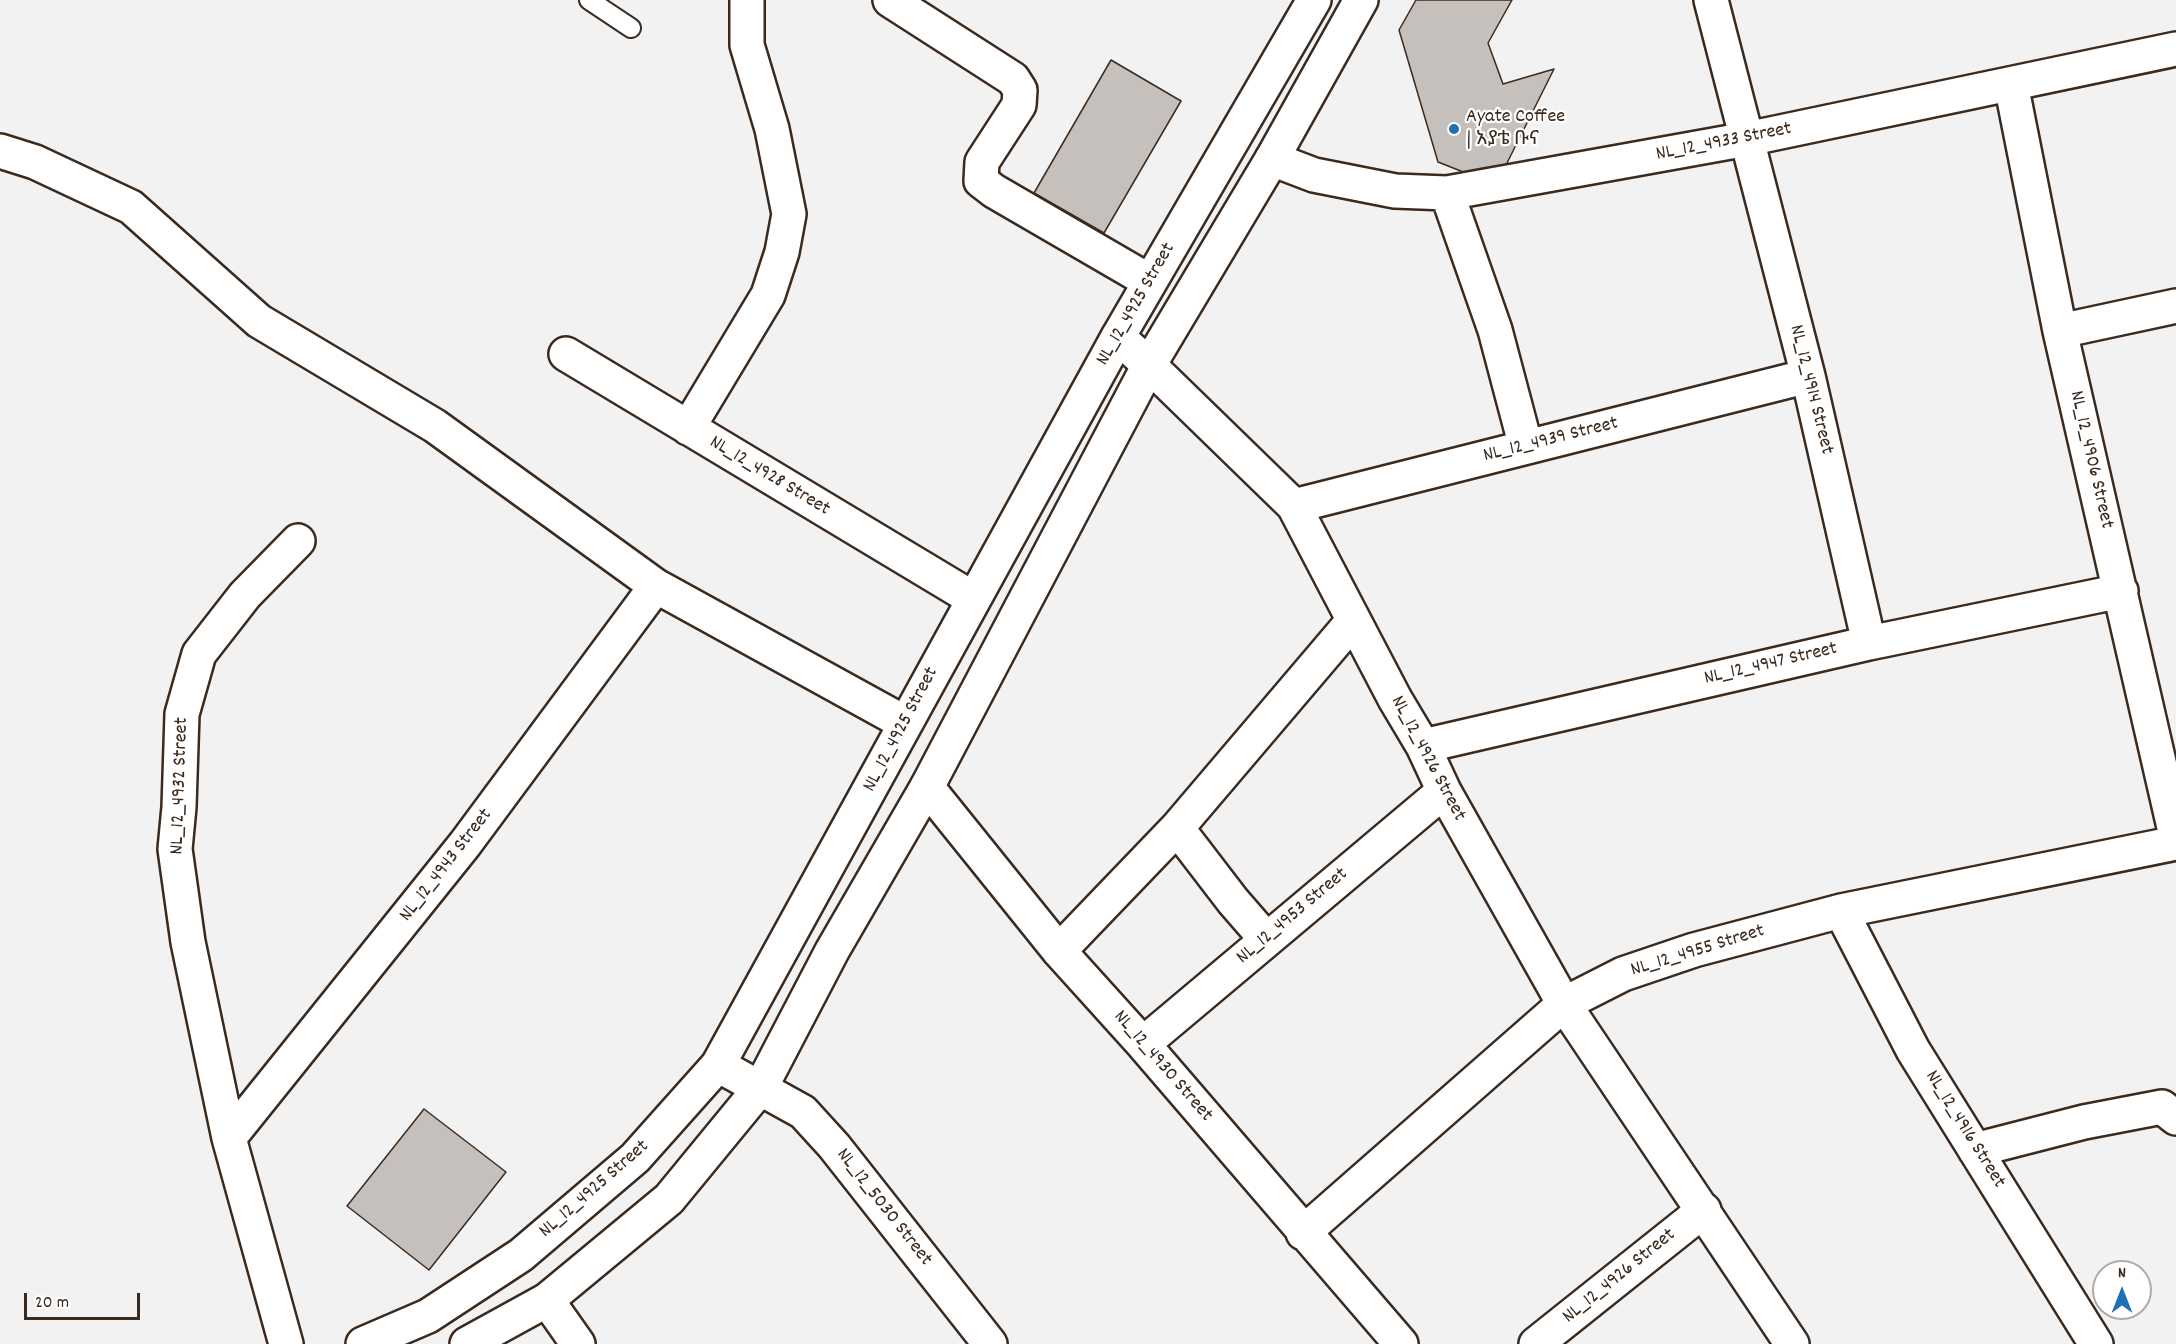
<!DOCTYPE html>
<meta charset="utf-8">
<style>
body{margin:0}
#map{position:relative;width:2176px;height:1344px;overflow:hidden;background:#f3f2f2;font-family:Dekko,sans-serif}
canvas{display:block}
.north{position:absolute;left:2092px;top:1260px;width:60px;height:60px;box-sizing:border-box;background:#fff;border:2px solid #b1aaa5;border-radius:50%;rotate:0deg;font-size:16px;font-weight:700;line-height:24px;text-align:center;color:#3b2a1e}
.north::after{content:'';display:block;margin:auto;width:21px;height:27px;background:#1f6fb2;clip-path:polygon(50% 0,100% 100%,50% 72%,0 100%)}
.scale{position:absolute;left:24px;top:1293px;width:116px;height:27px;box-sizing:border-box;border:3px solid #3b2a1e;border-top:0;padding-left:8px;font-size:18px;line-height:21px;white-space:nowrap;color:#3b2a1e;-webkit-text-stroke:4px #fff;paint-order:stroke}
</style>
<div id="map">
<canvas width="2176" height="1344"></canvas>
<div class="north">N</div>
<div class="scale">20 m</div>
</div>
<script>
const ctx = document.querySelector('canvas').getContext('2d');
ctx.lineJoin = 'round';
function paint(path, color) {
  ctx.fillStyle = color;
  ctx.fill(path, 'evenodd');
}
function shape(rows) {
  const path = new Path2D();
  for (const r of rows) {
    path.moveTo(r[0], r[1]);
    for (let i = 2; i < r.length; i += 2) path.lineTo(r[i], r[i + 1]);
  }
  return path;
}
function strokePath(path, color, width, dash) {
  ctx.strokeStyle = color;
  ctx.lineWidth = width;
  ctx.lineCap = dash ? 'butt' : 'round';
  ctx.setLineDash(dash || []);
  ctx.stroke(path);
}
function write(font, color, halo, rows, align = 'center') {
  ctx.font = font + ' Dekko,"Noto Sans Ethiopic",sans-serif';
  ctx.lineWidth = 4.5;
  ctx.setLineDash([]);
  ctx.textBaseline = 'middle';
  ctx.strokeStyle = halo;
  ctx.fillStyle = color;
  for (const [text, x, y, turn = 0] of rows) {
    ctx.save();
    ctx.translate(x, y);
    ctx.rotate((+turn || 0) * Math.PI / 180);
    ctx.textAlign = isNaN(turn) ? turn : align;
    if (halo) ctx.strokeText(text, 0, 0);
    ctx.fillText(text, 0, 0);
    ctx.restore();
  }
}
const building = shape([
 [1416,0,1512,0,1488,43,1503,84,1554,69,1496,185,1438,162,1399,30,1416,0],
 [1111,60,1181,101,1104,233,1034,193,1111,60],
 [424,1109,506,1172,429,1270,347,1206,424,1109]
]);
paint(building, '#c6c0bd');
strokePath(building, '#3b2a1e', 1.5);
const lane = shape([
 [589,0,631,28]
]);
const street = shape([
 [890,0,1013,79,1020,90,1019,105,982,162,981,181,994,191,1149,281],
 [1711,0,1808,376,1869,643],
 [2011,84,2060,331,2176,836],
 [0,151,35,162,131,207,259,321,435,426,656,586,905,723],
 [1272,159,1314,175,1395,191,1447,193,1747,139,2176,49],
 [1447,193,1495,330,1526,447],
 [2060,331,2176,306],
 [1118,337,1149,365,1294,506,1395,699,1423,746,1444,791,1564,1004,1792,1344],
 [566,354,972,598],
 [688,428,768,295,782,252,789,214,772,129,747,45,747,0],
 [1294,506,1808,376],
 [1423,746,1869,643,2121,591],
 [927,787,1059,951,1143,1044,1401,1344],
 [1177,828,1233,901,1266,939],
 [1841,911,1913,1050,2096,1344],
 [1059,951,1177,828,1353,621],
 [1143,1044,1444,791],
 [229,1138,465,844,656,586],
 [1975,1150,2084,1122,2162,1107,2176,1118],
 [1303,1233,1564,1004,1623,974,1694,950,1841,911,2176,843],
 [547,1300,578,1344],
 [286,1344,229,1138,188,942,175,849,179,807,182,714,199,654,245,595,298,541],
 [1536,1344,1704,1210]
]);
const secondary = shape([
 [718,1065,803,1112,834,1146,990,1344]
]);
const primary = shape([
 [363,1344,428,1316,521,1255,635,1158,718,1065,1118,337,1314,0],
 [467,1344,547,1300,669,1199,761,1087,832,951,927,787,1149,365,1272,159,1361,0]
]);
strokePath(lane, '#3b2a1e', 22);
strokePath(street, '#3b2a1e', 38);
strokePath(secondary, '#3b2a1e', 38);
strokePath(primary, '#3b2a1e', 38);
strokePath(lane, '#fff', 18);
strokePath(street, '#fff', 33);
strokePath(secondary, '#fff', 33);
strokePath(primary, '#fff', 33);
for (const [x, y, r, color] of [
 [1454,129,6,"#1f6fb2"]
]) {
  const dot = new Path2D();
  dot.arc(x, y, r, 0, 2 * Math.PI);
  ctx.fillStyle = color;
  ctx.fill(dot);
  strokePath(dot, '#fff', 2);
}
write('20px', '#3b2a1e', '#fff', [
 ["Ayate Coffee",1466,118],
 ["| አያቴ ቡና",1466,141]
], 'left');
write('20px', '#3b2a1e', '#fff', [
 ["NL_12_4933 Street",1724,143,-11],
 ["NL_12_4925 Street",1137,305,-60],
 ["NL_12_4914 Street",1810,390,76],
 ["NL_12_4939 Street",1551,441,-14],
 ["NL_12_4906 Street",2090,460,77],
 ["NL_12_4928 Street",769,477,31],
 ["NL_12_4947 Street",1771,665,-13],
 ["NL_12_4925 Street",902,730,-62],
 ["NL_12_4926 Street",1427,759,62],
 ["NL_12_4932 Street",181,786,-88],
 ["NL_12_4943 Street",447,866,-52],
 ["NL_12_4953 Street",1293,917,-40],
 ["NL_12_4955 Street",1698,952,-17],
 ["NL_12_4930 Street",1162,1067,49],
 ["NL_12_4916 Street",1964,1130,58],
 ["NL_12_4925 Street",595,1190,-41],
 ["NL_12_5030 Street",883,1208,52],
 ["NL_12_4926 Street",1620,1277,-39]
]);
</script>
